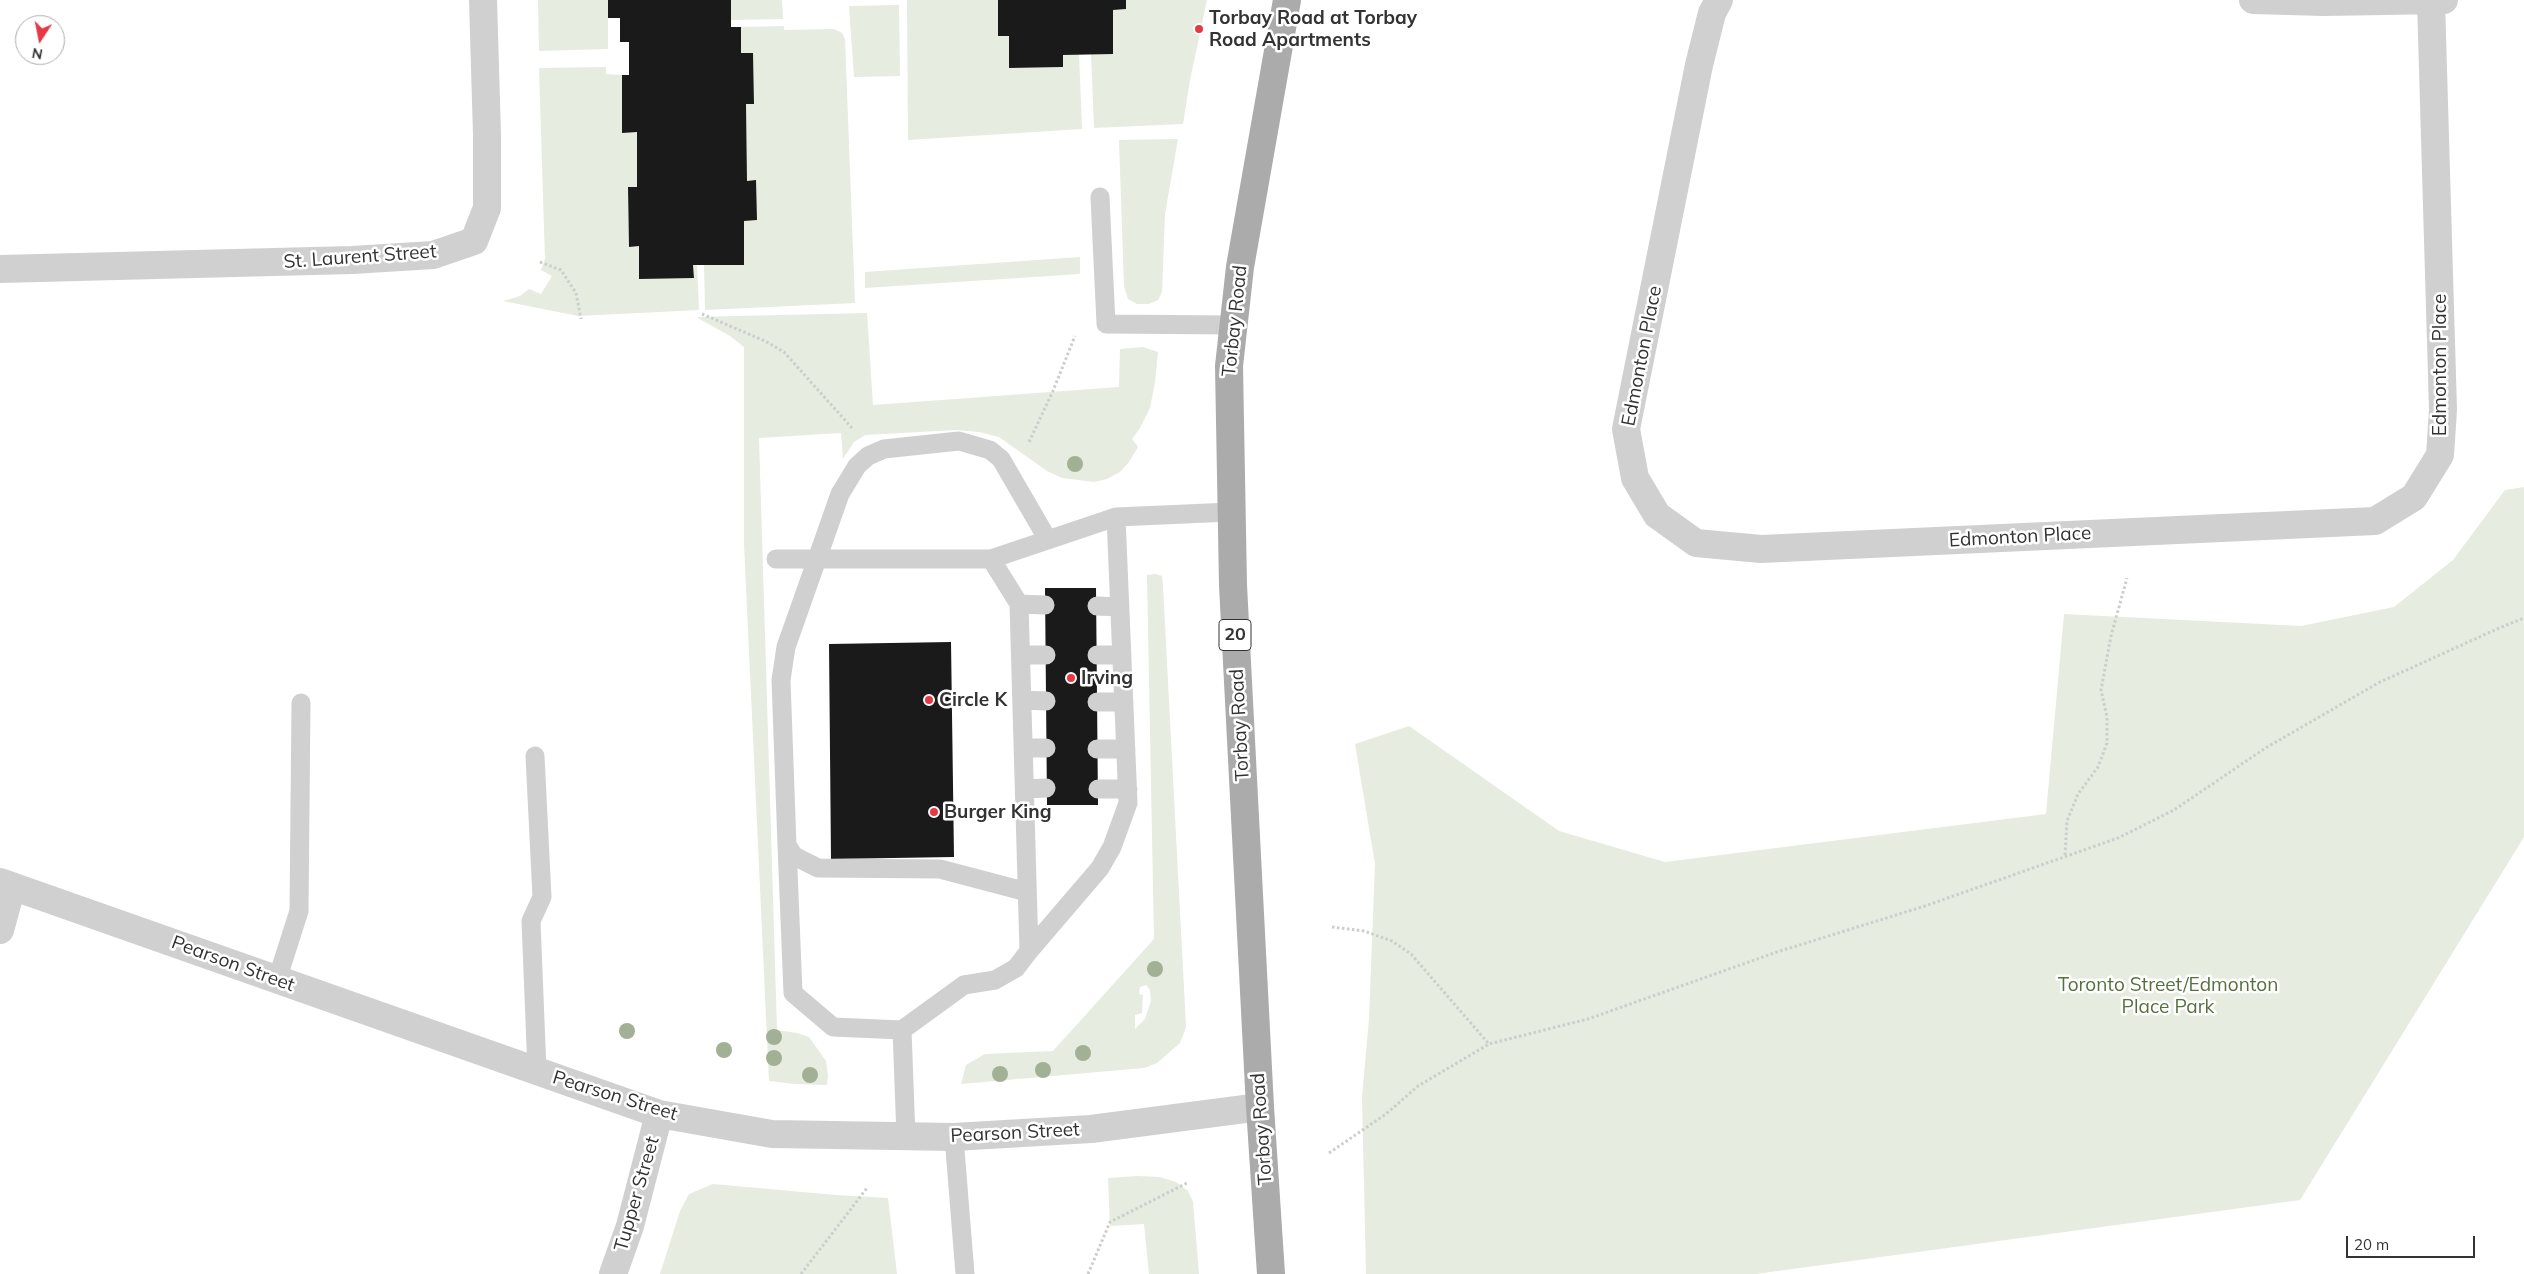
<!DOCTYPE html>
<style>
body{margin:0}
#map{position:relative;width:2524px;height:1274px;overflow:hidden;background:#fff;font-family:Mulish,sans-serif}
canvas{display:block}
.north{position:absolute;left:15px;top:15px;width:50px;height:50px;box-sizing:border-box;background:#fff;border:1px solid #adadad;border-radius:50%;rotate:191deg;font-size:14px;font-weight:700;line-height:20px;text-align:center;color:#333}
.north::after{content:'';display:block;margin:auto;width:18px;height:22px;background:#e63946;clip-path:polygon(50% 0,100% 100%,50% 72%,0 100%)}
.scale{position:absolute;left:2346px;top:1236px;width:129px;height:22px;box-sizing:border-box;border:2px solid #333;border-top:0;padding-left:6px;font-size:15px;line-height:18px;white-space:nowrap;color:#333;-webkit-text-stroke:4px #fff;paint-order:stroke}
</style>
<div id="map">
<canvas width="2524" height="1274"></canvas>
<div class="north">N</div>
<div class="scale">20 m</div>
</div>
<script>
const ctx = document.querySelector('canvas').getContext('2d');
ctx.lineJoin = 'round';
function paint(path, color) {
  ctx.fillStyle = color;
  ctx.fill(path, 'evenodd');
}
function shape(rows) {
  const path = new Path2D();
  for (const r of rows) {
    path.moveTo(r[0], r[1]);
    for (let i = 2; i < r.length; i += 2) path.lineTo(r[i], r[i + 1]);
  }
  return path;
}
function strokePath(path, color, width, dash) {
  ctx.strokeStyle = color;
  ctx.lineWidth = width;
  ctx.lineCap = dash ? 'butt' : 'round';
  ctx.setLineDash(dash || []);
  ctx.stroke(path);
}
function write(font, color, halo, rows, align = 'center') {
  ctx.font = font + ' Mulish,sans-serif';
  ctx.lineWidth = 5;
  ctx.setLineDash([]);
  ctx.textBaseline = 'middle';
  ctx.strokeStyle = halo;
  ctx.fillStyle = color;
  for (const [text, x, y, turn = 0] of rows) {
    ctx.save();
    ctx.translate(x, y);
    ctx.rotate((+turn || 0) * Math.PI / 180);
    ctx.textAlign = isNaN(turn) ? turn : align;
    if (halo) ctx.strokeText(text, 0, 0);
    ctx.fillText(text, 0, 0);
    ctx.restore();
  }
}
paint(shape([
 [538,0,608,0,608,49,539,51],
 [731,0,782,0,783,19,731,20],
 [907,0,998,0,998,35,1009,36,1009,68,1063,67,1063,55,1079,54,1082,129,908,140],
 [1126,0,1207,0,1190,80,1183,124,1094,128,1091,54,1113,54,1113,10,1126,9],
 [899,5,900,76,854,77,849,6],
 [784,26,784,30,834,29,842,33,845,39,855,303,705,310,704,265,744,221,757,220,747,181,746,104,754,104,753,53,741,53,741,27],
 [606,67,606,74,622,75,622,132,637,132,637,187,628,187,629,246,639,246,694,278,693,265,697,265,699,310,578,316,503,301,520,296,529,289,541,294,552,276,541,270,545,259,539,68],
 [1178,139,1165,214,1162,292,1158,300,1149,304,1137,304,1128,299,1124,286,1119,140],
 [1080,257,1080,274,865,288,865,272],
 [867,313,873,405,1119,387,1120,349,1143,347,1158,352,1155,382,1150,408,1140,428,1132,439,1138,447,1129,462,1120,472,1107,479,1094,482,1062,478,1047,471,999,437,979,432,956,430,865,435,854,442,843,459,841,433,759,438,777,1030,797,1033,809,1037,826,1061,828,1075,827,1085,795,1084,769,1081,744,544,744,347,730,336,696,317],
 [2524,487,2524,837,2300,1200,1756,1274,1366,1274,1362,1097,1369,1019,1375,864,1355,744,1409,726,1559,831,1665,862,2046,814,2064,614,2301,626,2394,607,2453,560,2505,490],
 [1156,574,1162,576,1163,586,1186,1027,1180,1043,1157,1063,1144,1068,961,1084,966,1065,985,1054,1053,1051,1154,939,1147,575],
 [1146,985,1150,990,1151,1001,1145,1019,1135,1029,1135,1015,1142,1013,1143,995,1139,994,1140,987],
 [1138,1176,1160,1177,1176,1182,1188,1191,1193,1202,1199,1274,1149,1274,1144,1224,1110,1226,1108,1178],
 [713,1184,836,1195,888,1198,897,1274,660,1274,680,1211,689,1194]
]), '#e6ecdf');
paint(shape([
 [608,0,731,0,731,27,741,27,741,53,753,53,754,104,746,104,747,181,756,180,757,220,744,221,744,265,693,265,694,278,639,279,639,246,629,247,628,187,637,187,637,132,622,133,622,75,629,75,629,42,620,42,620,18,608,18],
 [998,0,1126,0,1126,9,1113,10,1113,54,1063,55,1063,67,1009,68,1009,36,998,36],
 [1045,588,1096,588,1098,805,1047,805],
 [951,642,954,857,831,859,829,644]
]), '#1a1a1a');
strokePath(shape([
 [540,262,561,270,576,293,581,319],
 [702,314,765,341,784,352,852,428],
 [1029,442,1053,391,1075,336],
 [2065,855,2067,821,2078,794,2098,767,2107,743,2107,717,2101,690,2111,636,2127,578],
 [1332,927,1364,931,1392,941,1411,954,1489,1044],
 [1329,1153,1386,1114,1418,1086,1489,1044,1588,1019,1777,952,1925,906,2118,838,2174,810,2264,749,2378,683,2497,629,2524,618],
 [801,1274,867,1188],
 [1088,1274,1110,1222,1189,1182]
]), '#cdcdcd', 3, [2.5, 2.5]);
strokePath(shape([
 [1100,197,1106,324,1233,325],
 [776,559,991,559,1116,517,1231,512],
 [1019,604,1045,605],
 [1097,606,1120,607],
 [1022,655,1046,655],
 [1097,655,1122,655],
 [1022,700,1046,701],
 [1097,702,1124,702],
 [1024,748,1046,748],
 [1097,749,1126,749],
 [535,756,542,897,531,921,537,1071],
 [1025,789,1046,788],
 [1098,789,1128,789],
 [787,845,793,993,833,1027,902,1030],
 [1027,892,940,869,818,868,794,856,787,845,781,680,786,647,840,494,857,466,868,456,884,449,959,441,990,450,1001,459,1048,540],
 [1029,951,1100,868,1112,847,1128,803,1116,517],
 [277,980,299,911,301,703],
 [906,1137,902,1030,964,985,995,980,1016,968,1029,951,1019,604,991,559],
 [954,1137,965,1274]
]), '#d0d0d0', 19);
strokePath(shape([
 [1719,0,1712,13,1699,65,1626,429,1635,478,1657,515,1696,543,1761,549,2375,521,2414,497,2440,455,2443,410,2431,1],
 [2253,0,2324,2,2444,0],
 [0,269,352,260,433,255,474,241,487,208,487,135,483,0],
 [0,882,659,1114,772,1134,954,1137,1091,1129,1260,1107],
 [0,930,12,886],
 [613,1274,630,1226,659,1114]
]), '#d0d0d0', 28);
strokePath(shape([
 [1271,1274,1260,1107,1233,585,1229,366,1240,267,1287,0]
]), '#ababab', 28);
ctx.fillStyle = '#a2b095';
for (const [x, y] of [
 [1075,464],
 [1155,969],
 [627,1031],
 [774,1037],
 [724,1050],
 [1083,1053],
 [774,1058],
 [1043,1070],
 [1000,1074],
 [810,1075]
]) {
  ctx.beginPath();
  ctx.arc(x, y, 8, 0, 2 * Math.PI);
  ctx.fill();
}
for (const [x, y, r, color] of [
 [1199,29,5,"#e63946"],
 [1071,678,5,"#e63946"],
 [929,700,5,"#e63946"],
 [934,812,5,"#e63946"]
]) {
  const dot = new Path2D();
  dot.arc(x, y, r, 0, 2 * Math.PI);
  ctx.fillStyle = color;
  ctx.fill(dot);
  strokePath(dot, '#fff', 2);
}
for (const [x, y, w] of [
 [1235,635,32]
]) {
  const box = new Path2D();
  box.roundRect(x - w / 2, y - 15.5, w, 31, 4);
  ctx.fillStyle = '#fff';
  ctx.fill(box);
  strokePath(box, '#333', 1);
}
write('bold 18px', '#333', null, [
 ["20",1235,635]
]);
write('bold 19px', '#333', '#fff', [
 ["Torbay Road at Torbay",1209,18],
 ["Road Apartments",1209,40],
 ["Irving",1081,678],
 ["Circle K",939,700],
 ["Burger King",944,812]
], 'left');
write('19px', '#333', '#fff', [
 ["St. Laurent Street",360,257,-4],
 ["Torbay Road",1235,321,-84],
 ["Edmonton Place",1642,356,-79],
 ["Edmonton Place",2440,365,-90],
 ["Edmonton Place",2020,537,-3],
 ["Torbay Road",1240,725,-93],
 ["Pearson Street",233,964,20],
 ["Pearson Street",615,1096,17],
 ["Torbay Road",1262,1129,-94],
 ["Pearson Street",1015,1133,-3],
 ["Tupper Street",637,1194,-74]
]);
write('19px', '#56703f', '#fff', [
 ["Toronto Street/Edmonton",2168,985],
 ["Place Park",2168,1007]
]);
</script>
